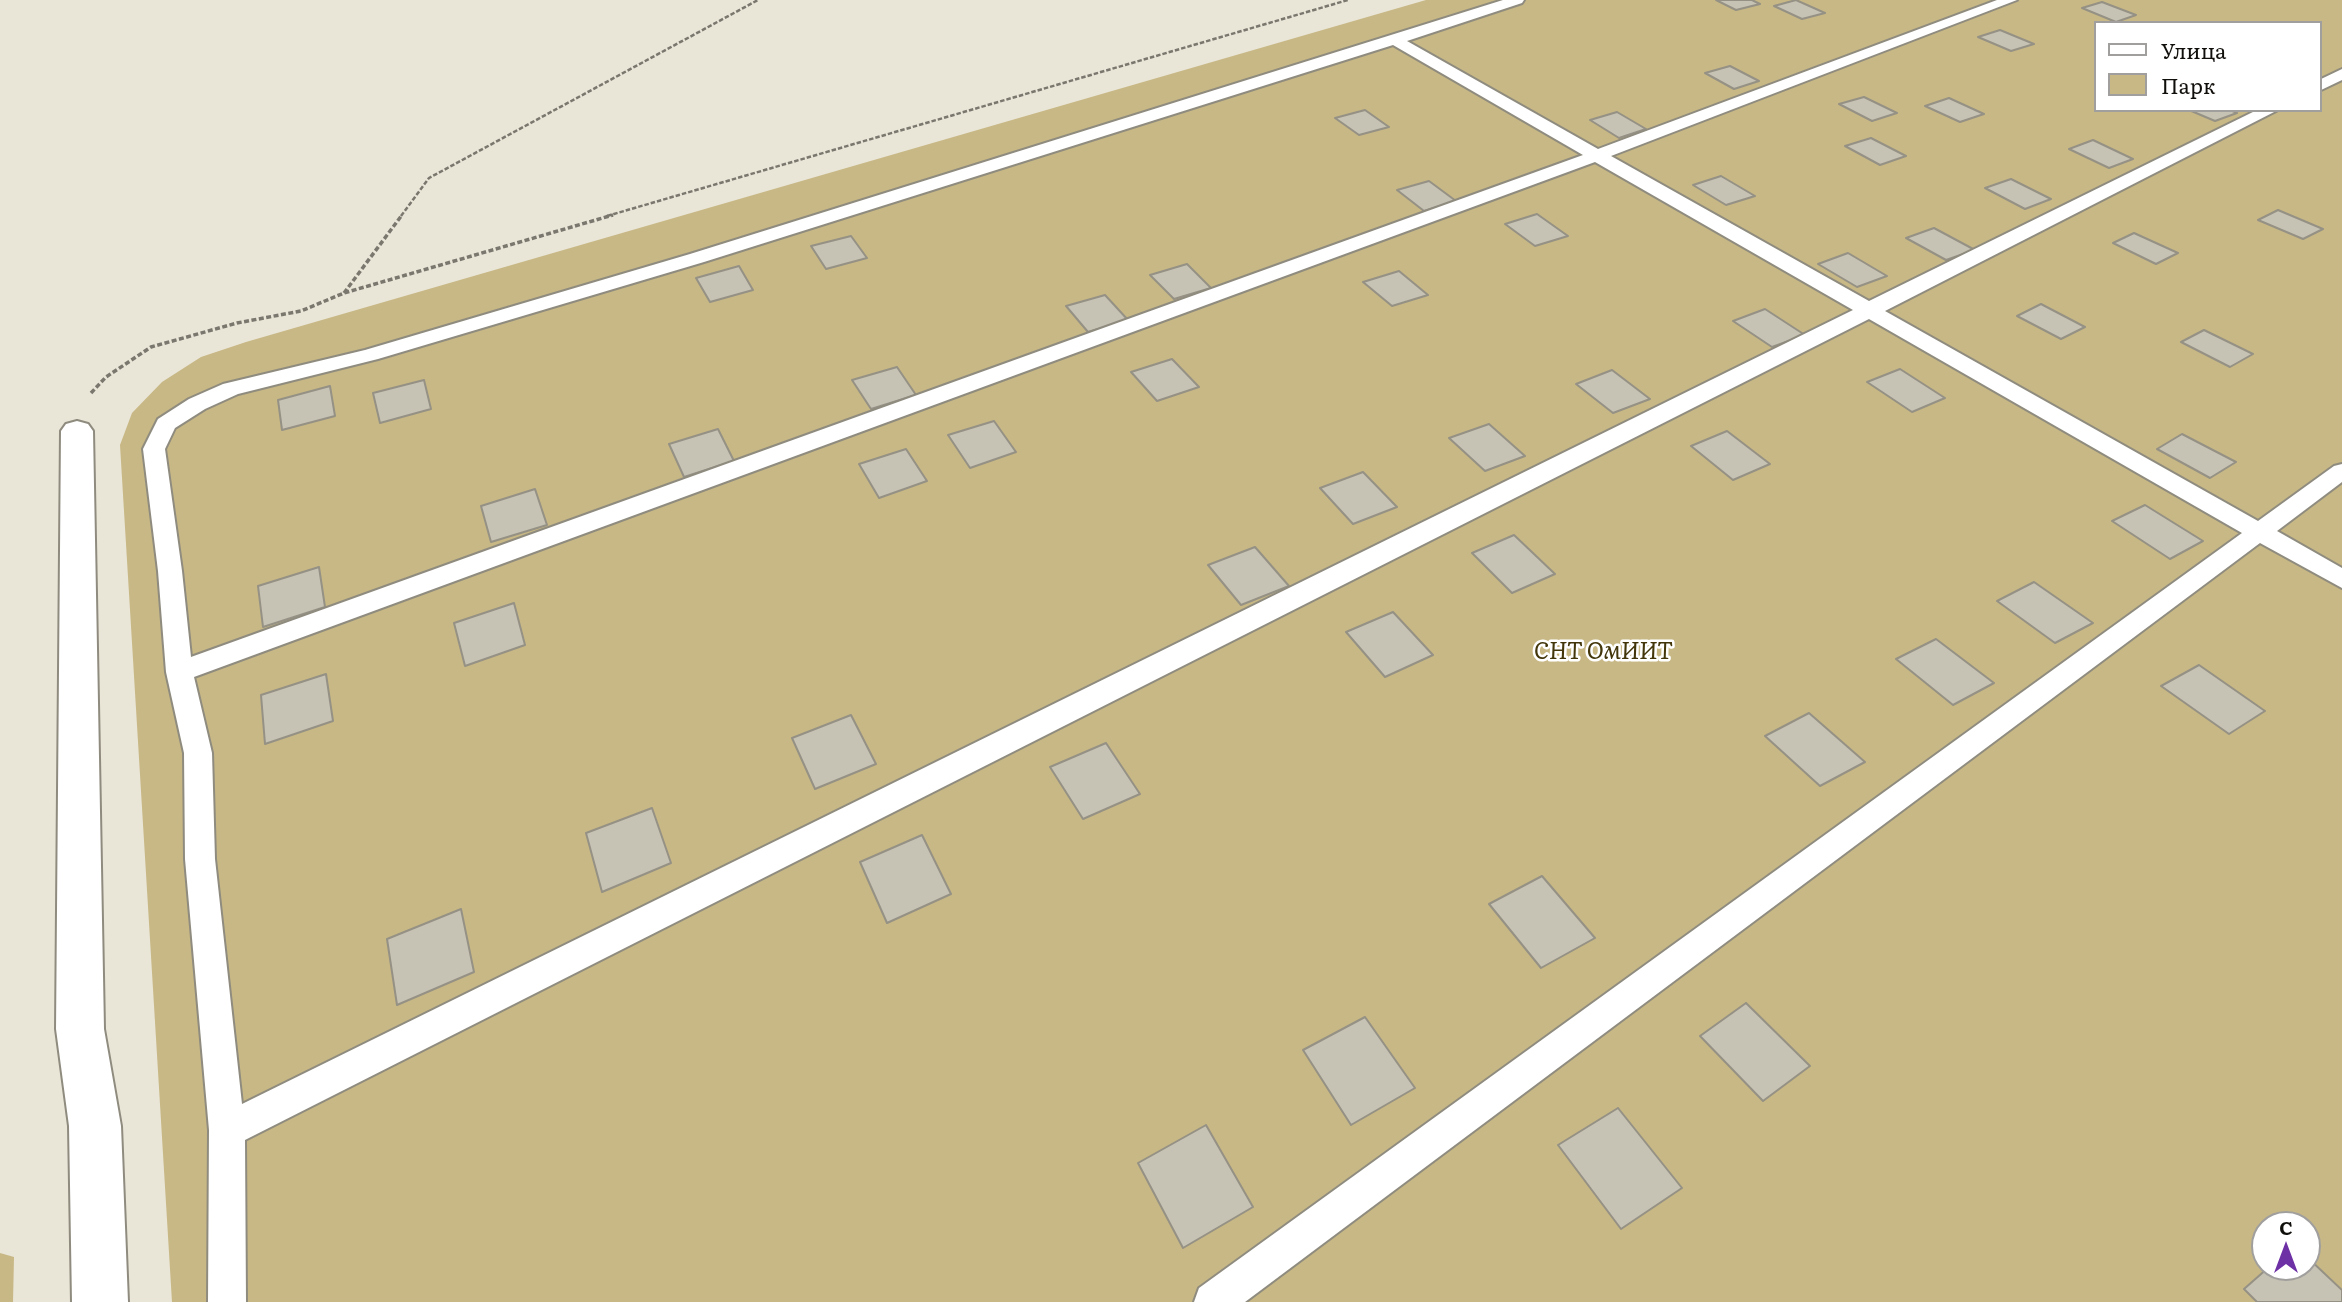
<!DOCTYPE html>
<meta charset="utf-8">
<style>
body{margin:0}
#map{position:relative;width:2342px;height:1302px;overflow:hidden;background:#e9e5d7;font-family:Literata,serif}
canvas{display:block}
.legend{position:absolute;left:2094px;top:21px;width:228px;height:91px;box-sizing:border-box;background:#fff;border:2px solid #a09f9d;margin:0;padding:9px 12px;list-style:none;font-size:21px;color:#110f0b}
.legend li{display:flex;align-items:center;gap:14px;height:35px}
.legend b{width:35px;border:2px solid #a09f9d}
.north{position:absolute;left:2251px;top:1211px;width:70px;height:70px;box-sizing:border-box;background:#fff;border:2px solid #a09f9d;border-radius:50%;rotate:0deg;font-size:19px;font-weight:700;line-height:28px;text-align:center;color:#110f0b}
.north::after{content:'';display:block;margin:auto;width:24px;height:32px;background:#6d30a5;clip-path:polygon(50% 0,100% 100%,50% 72%,0 100%)}
</style>
<div id="map">
<canvas width="2342" height="1302"></canvas>
<ul class="legend">
<li><b style="height:9px;background:#fff"></b>Улица</li>
<li><b style="height:19px;background:#c8b885"></b>Парк</li>
</ul>
<div class="north">С</div>
</div>
<script>
const ctx = document.querySelector('canvas').getContext('2d');
ctx.lineJoin = 'round';
function paint(path, color) {
  ctx.fillStyle = color;
  ctx.fill(path, 'evenodd');
}
function shape(rows) {
  const path = new Path2D();
  for (const r of rows) {
    path.moveTo(r[0], r[1]);
    for (let i = 2; i < r.length; i += 2) path.lineTo(r[i], r[i + 1]);
  }
  return path;
}
function strokePath(path, color, width, dash) {
  ctx.strokeStyle = color;
  ctx.lineWidth = width;
  ctx.lineCap = dash ? 'butt' : 'round';
  ctx.setLineDash(dash || []);
  ctx.stroke(path);
}
function write(font, color, halo, rows, align = 'center') {
  ctx.font = font + ' Literata,serif';
  ctx.lineWidth = 5;
  ctx.setLineDash([]);
  ctx.textBaseline = 'middle';
  ctx.strokeStyle = halo;
  ctx.fillStyle = color;
  for (const [text, x, y, turn = 0] of rows) {
    ctx.save();
    ctx.translate(x, y);
    ctx.rotate((+turn || 0) * Math.PI / 180);
    ctx.textAlign = isNaN(turn) ? turn : align;
    if (halo) ctx.strokeText(text, 0, 0);
    ctx.fillText(text, 0, 0);
    ctx.restore();
  }
}
paint(shape([
 [1426,0,2342,0,2342,1302,172,1302,120,445,132,413,162,382,201,357,246,342],
 [2095,23,2319,23,2319,110,2095,110],
 [2265,1225,2307,1225,2307,1267,2265,1267],
 [0,1253,14,1257,13,1302,0,1302]
]), '#c8b885');
const building = shape([
 [1716,0,1752,0,1760,4,1736,10,1716,0],
 [1796,0,1825,13,1802,19,1774,6,1796,0],
 [2102,2,2136,15,2116,22,2082,8,2102,2],
 [2000,30,2034,44,2011,51,1978,37,2000,30],
 [1730,66,1759,81,1734,89,1705,73,1730,66],
 [1864,97,1897,113,1872,121,1839,104,1864,97],
 [1949,98,1984,114,1960,122,1925,106,1949,98],
 [1365,110,1389,127,1359,135,1335,118,1365,110],
 [2189,110,2230,110,2237,113,2215,121,2189,110],
 [1617,112,1646,129,1619,138,1590,120,1617,112],
 [1871,138,1906,156,1880,165,1845,146,1871,138],
 [2093,140,2133,159,2109,168,2069,149,2093,140],
 [1721,176,1755,196,1726,205,1693,185,1721,176],
 [2011,179,2051,199,2025,209,1985,188,2011,179],
 [1429,181,1456,201,1424,211,1397,190,1429,181],
 [2278,210,2323,229,2303,239,2258,220,2278,210],
 [1537,214,1568,236,1535,246,1505,224,1537,214],
 [1934,228,1975,250,1946,260,1906,238,1934,228],
 [2134,233,2178,253,2156,264,2113,243,2134,233],
 [851,236,867,258,826,269,811,246,851,236],
 [1848,253,1887,276,1857,287,1818,264,1848,253],
 [1187,264,1211,288,1174,299,1150,275,1187,264],
 [739,266,753,290,710,302,696,278,739,266],
 [1399,271,1428,295,1392,306,1363,282,1399,271],
 [1105,295,1128,320,1088,332,1066,306,1105,295],
 [2041,304,2085,327,2061,339,2017,316,2041,304],
 [1765,309,1805,335,1772,347,1733,321,1765,309],
 [2204,330,2253,354,2230,367,2181,342,2204,330],
 [1172,359,1199,387,1157,401,1131,372,1172,359],
 [897,367,916,395,871,409,852,380,897,367],
 [1900,369,1945,398,1912,412,1867,382,1900,369],
 [1612,370,1650,399,1613,413,1576,384,1612,370],
 [424,380,431,409,380,423,373,393,424,380],
 [330,386,335,416,282,430,278,400,330,386],
 [994,421,1016,452,970,468,948,435,994,421],
 [1489,424,1525,456,1485,471,1449,438,1489,424],
 [718,429,734,461,684,477,669,444,718,429],
 [1727,431,1770,464,1733,480,1691,446,1727,431],
 [2182,434,2236,462,2210,478,2157,449,2182,434],
 [906,449,927,481,879,498,859,464,906,449],
 [1363,472,1397,507,1353,524,1320,488,1363,472],
 [535,489,547,525,491,542,481,506,535,489],
 [2145,505,2203,541,2170,559,2112,521,2145,505],
 [1514,535,1555,574,1512,593,1472,553,1514,535],
 [1255,547,1289,586,1241,605,1208,565,1255,547],
 [319,567,325,607,263,627,258,586,319,567],
 [2034,582,2093,623,2055,643,1997,601,2034,582],
 [514,603,525,645,465,666,454,623,514,603],
 [1393,612,1433,655,1385,677,1346,632,1393,612],
 [1936,639,1994,683,1953,705,1896,659,1936,639],
 [2199,665,2265,711,2229,734,2161,686,2199,665],
 [326,674,333,721,265,744,261,695,326,674],
 [1809,713,1865,762,1820,786,1765,736,1809,713],
 [851,715,876,764,815,789,792,738,851,715],
 [1106,743,1140,794,1083,819,1050,767,1106,743],
 [652,808,671,863,602,892,586,833,652,808],
 [922,835,951,894,887,923,860,862,922,835],
 [1542,876,1595,938,1541,968,1489,904,1542,876],
 [461,909,474,972,397,1005,387,939,461,909],
 [1746,1003,1810,1066,1763,1101,1700,1036,1746,1003],
 [1365,1017,1415,1088,1351,1125,1303,1050,1365,1017],
 [1618,1108,1682,1188,1621,1229,1558,1145,1618,1108],
 [1206,1125,1253,1207,1183,1248,1138,1163,1206,1125],
 [2307,1257,2342,1290,2342,1302,2257,1302,2244,1289,2269,1267,2307,1267,2307,1257]
]);
paint(building, '#c6c2b4');
strokePath(building, '#959184', 2);
const service = shape([
 [1503,0,1524,0,1522,3,1407,41,1598,149,1997,0,2017,0,1611,156,1869,301,2257,110,2278,110,1885,311,2258,521,2334,466,2342,464,2342,482,2277,531,2342,568,2342,588,2260,543,1245,1302,1194,1302,1199,1288,2242,533,1869,319,245,1140,246,1302,208,1302,209,1130,185,859,184,753,166,672,158,571,143,449,158,419,189,399,223,384,365,350,690,254,1503,0],
 [1393,45,1583,155,191,657,182,571,165,449,175,428,205,409,238,394,378,359,704,262,1393,45],
 [1595,162,1853,310,242,1104,215,859,212,753,194,677,1595,162],
 [2342,69,2342,80,2319,91,2319,80,2342,69]
]);
const minor = shape([
 [77,421,88,424,93,431,104,1029,121,1126,128,1302,72,1302,69,1126,56,1029,61,431,66,424,77,421]
]);
strokePath(service, '#8f8c7f', 4);
strokePath(minor, '#8f8c7f', 4);
strokePath(shape([
 [401,216,429,178,758,0],
 [607,216,1348,0]
]), '#7a776e', 2.5, [4.5, 2]);
strokePath(shape([
 [344,293,402,215],
 [91,393,106,377,151,347,237,323,301,311,344,293,613,215]
]), '#7a776e', 3.5, [5, 2.5]);
paint(service, '#fff');
paint(minor, '#fff');
write('italic 24px', '#42360a', '#fff', [
 ["СНТ ОмИИТ",1603,652]
]);
</script>
